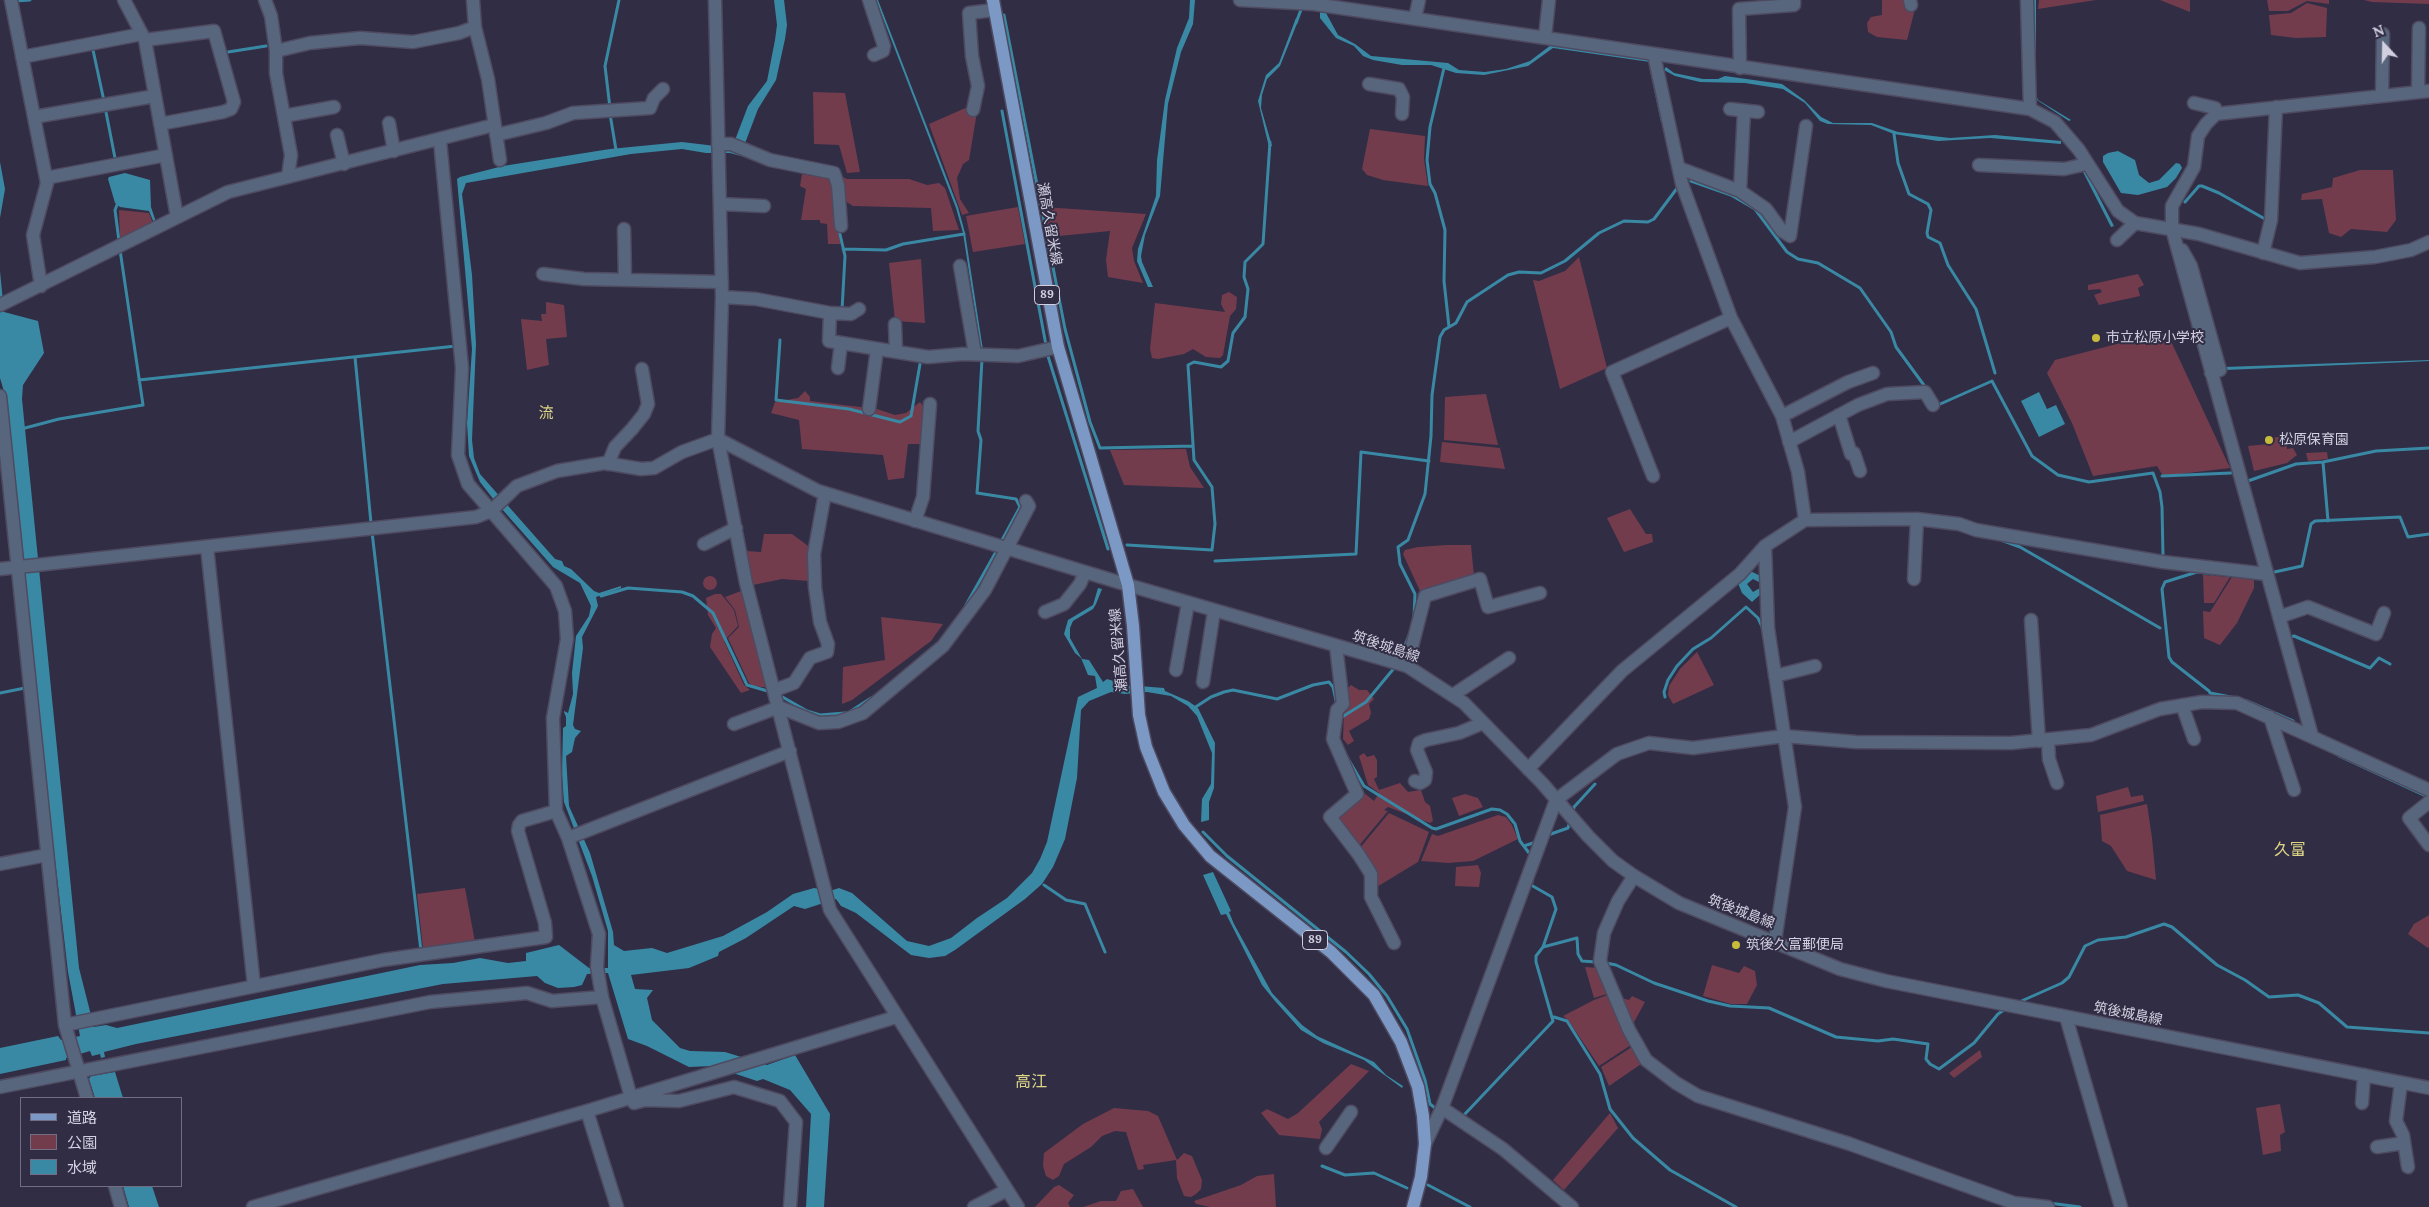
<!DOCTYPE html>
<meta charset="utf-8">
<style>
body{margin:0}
#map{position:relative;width:2429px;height:1207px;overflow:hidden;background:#312d45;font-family:Lora,"Noto Sans JP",serif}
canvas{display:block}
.legend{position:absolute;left:20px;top:1097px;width:162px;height:90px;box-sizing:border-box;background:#312d45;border:1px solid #716e83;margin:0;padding:6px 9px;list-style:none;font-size:15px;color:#d2d0e0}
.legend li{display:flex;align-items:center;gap:10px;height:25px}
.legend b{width:25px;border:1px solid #716e83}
.north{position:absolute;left:2359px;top:20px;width:50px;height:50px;-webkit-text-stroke:4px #312d45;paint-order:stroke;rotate:339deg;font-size:14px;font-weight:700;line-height:20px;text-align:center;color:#d2d0e0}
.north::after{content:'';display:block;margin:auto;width:18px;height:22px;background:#d2d0e0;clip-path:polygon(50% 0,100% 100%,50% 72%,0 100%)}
</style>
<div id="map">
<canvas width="2429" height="1207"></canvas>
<ul class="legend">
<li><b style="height:6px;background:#7c99c5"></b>道路</li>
<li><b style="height:14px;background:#733c4d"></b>公園</li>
<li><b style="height:14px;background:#3a89a4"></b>水域</li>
</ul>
<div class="north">N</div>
</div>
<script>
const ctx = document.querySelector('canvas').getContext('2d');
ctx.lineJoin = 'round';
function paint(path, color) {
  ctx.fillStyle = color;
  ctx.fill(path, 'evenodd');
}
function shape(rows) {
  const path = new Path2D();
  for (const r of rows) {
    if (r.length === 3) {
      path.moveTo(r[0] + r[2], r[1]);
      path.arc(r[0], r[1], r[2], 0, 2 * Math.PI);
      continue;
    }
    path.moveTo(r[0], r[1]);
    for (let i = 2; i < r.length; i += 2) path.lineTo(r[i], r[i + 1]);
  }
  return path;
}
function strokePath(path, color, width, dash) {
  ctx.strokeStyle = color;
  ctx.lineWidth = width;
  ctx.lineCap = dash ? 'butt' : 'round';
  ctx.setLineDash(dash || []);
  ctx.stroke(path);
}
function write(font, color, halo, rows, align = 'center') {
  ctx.font = font + ' Lora,"Noto Sans JP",serif';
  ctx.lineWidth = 4;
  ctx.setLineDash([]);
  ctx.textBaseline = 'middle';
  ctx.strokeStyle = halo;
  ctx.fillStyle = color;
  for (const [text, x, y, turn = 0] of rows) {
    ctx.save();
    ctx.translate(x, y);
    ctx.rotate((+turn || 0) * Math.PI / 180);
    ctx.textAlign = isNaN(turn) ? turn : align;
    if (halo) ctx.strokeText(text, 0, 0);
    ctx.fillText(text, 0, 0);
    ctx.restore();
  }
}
paint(shape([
 [1882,0,1908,0,1915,9,1907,40,1877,37,1868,32,1867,23,1871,17,1882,15],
 [2039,0,2096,0,2038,9],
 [2160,0,2190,0,2190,12],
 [2267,0,2329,0,2329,4,2307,1,2288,11,2269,11],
 [2364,0,2429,0,2429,4,2372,2],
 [2307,3,2327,8,2326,37,2296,38,2271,35,2269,15,2291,13],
 [813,92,845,93,860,172,847,173,839,145,814,144],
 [970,106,976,111,976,118,969,160,963,164,957,178,960,199,969,213,962,215,929,124],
 [1370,129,1425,136,1424,159,1428,186,1383,180,1367,175,1362,169],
 [2360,170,2393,170,2396,220,2387,232,2351,229,2341,237,2329,233,2322,199,2301,200,2302,194,2332,187,2333,178],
 [802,174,830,179,833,186,835,220,841,244,828,244,827,224,820,223,820,220,801,220,806,189,800,186],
 [843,177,847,179,909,179,927,185,939,183,945,188,959,230,933,231,931,208,853,206,845,201],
 [1018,207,1025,244,973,252,966,216],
 [1043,207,1146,214,1132,248,1134,261,1143,283,1108,277,1106,260,1110,231,1049,237],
 [119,210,149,213,154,226,120,239],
 [1579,257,1607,368,1560,389,1533,280,1539,281,1565,271],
 [921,259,925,323,895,321,889,263],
 [2138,274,2144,285,2138,288,2140,296,2099,305,2094,295,2102,292,2100,289,2088,290,2088,285],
 [1229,292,1237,297,1236,309,1230,316,1223,355,1220,358,1206,357,1193,349,1184,354,1158,359,1152,358,1150,349,1155,303,1225,312,1221,304,1222,295],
 [546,302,564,305,567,337,546,339,549,365,527,370,521,319,542,321,541,314,546,314],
 [2159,333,2169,337,2230,468,2163,476,2157,466,2093,476,2072,423,2047,373,2055,360],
 [805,391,810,397,810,401,877,409,895,415,906,413,920,402,925,409,924,444,908,444,904,478,888,480,883,455,802,449,799,420,771,413,775,402,798,398],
 [1486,394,1498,445,1444,440,1445,397],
 [2286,436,2287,449,2293,448,2297,455,2287,463,2254,471,2248,446,2268,444,2270,438],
 [1442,442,1500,448,1505,469,1440,462],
 [1186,449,1190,467,1204,488,1124,485,1110,450],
 [2327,452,2328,459,2308,461,2306,453],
 [1630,509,1646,534,1652,534,1653,542,1624,552,1607,518],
 [764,534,792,534,811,548,809,581,782,579,753,585,746,551,761,552],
 [1447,545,1471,545,1474,576,1420,591,1403,554,1405,550,1418,547],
 [2203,575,2230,577,2214,603,2204,603],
 [710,583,7],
 [2232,577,2254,580,2254,588,2237,623,2220,645,2204,638,2203,611,2210,612],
 [743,585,772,688,753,686,749,683,728,638,739,627,735,610,725,597,741,591],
 [715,594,721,594,734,610,738,626,724,641,744,685,750,690,741,693,710,647,712,634,716,628,708,615,706,598],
 [881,617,943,624,931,641,852,700,842,704,843,667,885,660],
 [1697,652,1714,685,1673,704,1668,695,1669,686,1680,669],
 [1351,685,1359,690,1367,690,1374,699,1369,704,1371,713,1369,719,1349,731,1354,741,1348,745,1343,739,1344,711,1347,689],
 [1364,753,1367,757,1374,755,1377,760,1377,777,1374,779,1379,790,1400,783,1408,792,1421,790,1425,802,1430,806,1433,821,1430,823,1388,807,1384,810,1388,811,1357,848,1333,818,1363,792,1374,801,1379,793,1368,785,1359,756],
 [2128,787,2131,797,2143,795,2144,801,2098,812,2096,796],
 [1465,794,1478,798,1483,807,1459,816,1452,798],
 [2147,804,2152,838,2156,880,2127,871,2111,846,2102,841,2100,815],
 [1389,813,1429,832,1418,862,1375,888,1359,849],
 [1498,815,1506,817,1512,825,1518,839,1473,861,1448,863,1421,861,1432,834,1438,836],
 [1478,865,1481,873,1479,887,1455,886,1456,867],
 [465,888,475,942,423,948,417,894],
 [2429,915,2429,947,2428,948,2408,934,2414,924],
 [1712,965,1739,973,1744,966,1755,971,1757,985,1747,1004,1731,1004,1703,996],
 [1585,967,1600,968,1610,993,1594,998],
 [1610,994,1634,1043,1599,1066,1568,1020,1563,1016,1594,1000],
 [1632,996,1645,1002,1633,1024,1622,998,1629,1000],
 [1635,1045,1644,1062,1609,1086,1601,1067],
 [1980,1050,1982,1057,1954,1078,1949,1073],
 [1351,1064,1369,1071,1319,1122,1322,1129,1320,1139,1279,1135,1261,1113,1267,1109,1288,1119,1298,1113],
 [2280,1104,2285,1132,2280,1135,2281,1151,2263,1155,2256,1108],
 [1114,1108,1148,1111,1158,1116,1177,1160,1184,1153,1192,1156,1202,1180,1201,1189,1196,1194,1191,1197,1184,1196,1177,1178,1176,1160,1143,1165,1144,1169,1138,1170,1126,1132,1115,1131,1102,1136,1091,1147,1064,1164,1059,1176,1053,1180,1046,1176,1043,1166,1044,1153,1083,1124],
 [1610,1113,1618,1128,1564,1190,1553,1180],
 [1274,1174,1276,1207,1210,1207,1196,1204,1194,1201,1241,1185,1257,1176],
 [1059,1185,1074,1195,1068,1203,1070,1207,1035,1207,1054,1187],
 [1133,1189,1143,1207,1083,1207,1101,1201,1116,1201,1121,1191]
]), '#733c4d');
paint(shape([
 [774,0,784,0,787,25,785,39,776,80,758,109,744,146,780,167,730,153,706,153,682,149,631,154,466,183,462,194,472,275,476,344,472,440,474,458,480,474,555,559,562,561,564,566,571,569,594,591,599,593,621,586,621,588,596,597,598,606,582,637,583,648,573,725,575,729,581,731,575,738,572,752,566,756,569,806,590,853,613,932,614,945,624,951,652,948,667,953,723,936,767,912,793,894,814,888,830,891,839,888,852,893,907,941,929,946,951,938,977,918,1007,898,1032,873,1040,859,1047,842,1078,697,1097,688,1095,676,1088,675,1081,658,1075,653,1064,634,1068,620,1093,605,1098,588,1102,589,1096,604,1093,609,1073,621,1070,628,1070,638,1082,659,1089,660,1103,682,1107,679,1126,685,1164,688,1165,691,1188,701,1198,708,1215,743,1214,788,1209,802,1209,820,1201,822,1202,799,1211,784,1212,753,1197,716,1188,706,1171,696,1147,692,1125,694,1111,692,1089,701,1081,710,1077,778,1065,839,1053,867,1042,884,1025,899,955,950,945,956,929,958,911,955,856,913,841,906,836,899,805,909,794,906,746,938,719,952,718,956,689,968,631,975,635,989,653,990,647,998,652,1020,680,1048,690,1051,725,1052,767,1065,795,1055,830,1114,824,1207,806,1207,811,1114,790,1090,763,1079,757,1081,712,1066,689,1067,647,1046,628,1039,608,973,587,974,582,985,574,987,558,988,545,983,537,976,443,984,136,1044,104,1052,105,1057,101,1058,100,1054,92,1056,90,1051,66,1058,66,1060,0,1074,0,1048,58,1036,61,1040,80,1036,68,972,38,714,38,700,17,522,8,405,0,378,0,271,4,312,38,321,44,353,23,385,22,399,79,968,94,1027,106,1025,117,1028,420,965,453,963,480,958,508,963,526,961,526,953,559,945,589,968,608,968,608,931,592,876,564,802,562,775,563,728,566,726,566,717,564,712,564,711,568,713,573,694,572,673,576,636,589,616,591,606,580,583,553,567,494,500,480,482,469,456,467,423,472,349,457,179,460,177,503,166,610,149,682,142,732,148,748,106,767,81,775,40,777,25],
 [876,0,878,0,958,207,965,233,983,350,981,350,963,233,956,208],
 [1190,0,1195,0,1193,24,1181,52,1168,104,1160,196,1145,235,1141,256,1142,262,1153,287,1148,287,1137,261,1138,249,1156,196,1157,160,1165,100,1177,48,1189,18],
 [2033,0,2036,0,2036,95,2038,100,2071,120,2069,121,2037,100,2034,94],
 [1320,12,1326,13,1338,35,1355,44,1371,56,1448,63,1459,70,1485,72,1506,69,1530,61,1551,45,1650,60,1650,62,1553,48,1528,66,1484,75,1456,73,1431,65,1402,65,1373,60,1363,56,1354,46,1336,38,1320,18],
 [1296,18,1298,21,1280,66,1267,79,1262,95,1261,108,1272,146,1269,147,1258,101,1266,75,1279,63],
 [1666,67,1674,73,1703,79,1718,79,1725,76,1782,84,1804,100,1821,117,1833,123,1872,123,1898,132,1950,138,1995,135,2061,141,2061,144,1990,138,1938,141,1894,134,1871,125,1828,124,1820,121,1805,103,1783,89,1745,83,1700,82,1675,76,1664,70],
 [2118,151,2135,160,2139,175,2149,183,2159,180,2176,163,2180,164,2182,168,2176,178,2167,187,2138,195,2121,193,2103,162,2103,156,2108,153],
 [0,162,5,189,0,218],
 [2084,170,2091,181,2114,226,2111,227,2083,172],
 [125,173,150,180,151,207,156,222,154,223,149,211,120,207,115,203,108,179,109,177],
 [2429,360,2429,361,2410,362,2225,370,2224,367],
 [2039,392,2047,409,2056,405,2065,424,2039,437,2021,401],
 [1750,571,1763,577,1763,592,1752,602,1742,593,1738,583],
 [1753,579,1759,582,1760,588,1753,592,1747,584],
 [1213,872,1231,911,1229,912,1234,924,1272,993,1302,1025,1317,1036,1374,1062,1386,1075,1403,1086,1402,1088,1364,1060,1323,1043,1301,1030,1275,1001,1262,985,1226,914,1221,915,1203,875],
 [115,1072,123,1098,95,1098,89,1079,91,1076],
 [123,1186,152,1186,159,1207,129,1207]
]), '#3a89a4');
strokePath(shape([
 [15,1,30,0],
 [1004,15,1065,329,1090,422,1100,448,1193,446],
 [1296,23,1302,7],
 [93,50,104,101],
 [228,52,266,46],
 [1444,68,1430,127,1427,160,1430,184,1435,193,1445,230,1444,281,1449,327],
 [1651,68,1662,120],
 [105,107,115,158],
 [610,108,605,66,619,0],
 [1002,111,1046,345],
 [610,114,616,150],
 [1894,134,1898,163,1909,194,1928,204,1931,210,1927,233,1928,237,1940,243,1948,265,1976,309,1995,373],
 [1691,181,1731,195,1755,209,1787,252,1798,259,1818,263,1860,288,1891,332,1896,347,1926,388],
 [2185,202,2199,186,2202,186,2219,193,2265,219],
 [117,205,115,210,119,241],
 [839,230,845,256,842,310],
 [843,249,886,250,903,244,964,234],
 [780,340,776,400,849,409,900,422,911,416,920,364],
 [1047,353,1108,549],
 [355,357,371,523],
 [982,359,978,431,981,440,977,493,1016,499,1020,507,1001,542],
 [139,380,456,346],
 [1937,404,1938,405,1992,381,2032,456,2058,475,2089,482,2153,473,2160,492,2162,507,2163,556],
 [25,428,59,419,143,405,120,250],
 [2323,462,2328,521],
 [2162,476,2231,473],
 [2248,481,2296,464,2323,462,2376,451,2429,448],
 [372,532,421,951],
 [2001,540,2020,547,2160,628],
 [1127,545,1212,550,1215,524,1212,487,1194,460,1188,365,1194,362,1221,367,1228,361,1233,333,1245,317,1248,289,1244,277,1245,262,1263,244,1270,142],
 [1215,561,1356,554,1361,452,1429,461],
 [2270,573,2302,566,2311,524,2315,521,2400,517,2408,537,2429,534],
 [2213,574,2197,572,2165,582,2162,589,2169,657,2172,662,2209,691,2210,693,2236,698],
 [601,596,628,588,682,592,693,596,713,613,747,685,771,692],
 [966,605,997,550],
 [1414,617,1415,594,1400,564,1398,547,1408,540,1425,494,1431,436,1432,395,1440,337,1444,330,1456,323,1467,302,1508,275,1519,272,1541,273,1565,261,1599,233,1624,221,1648,222,1654,219,1678,187],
 [2291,637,2294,636,2370,668,2379,658,2390,664],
 [1400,659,1409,635],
 [0,693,25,688],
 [779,695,807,711,820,715,845,713],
 [1665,697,1664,692,1668,680,1677,666,1693,649,1711,638,1746,607,1758,618,1763,629],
 [2247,701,2293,721],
 [1194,708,1211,697,1224,692,1233,690,1277,699,1313,685,1329,682,1333,687,1337,705],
 [851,711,871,698],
 [1341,715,1342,717,1366,702,1395,667],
 [2339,756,2428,797],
 [1347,757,1364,786,1432,828,1436,829,1492,809,1500,810,1507,814,1515,824,1520,841,1532,857],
 [1573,812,1574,807,1595,784],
 [1203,832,1227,856,1346,952,1369,974,1387,996,1407,1029,1425,1080,1430,1104,1435,1108],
 [1548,835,1568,828,1570,821],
 [1524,846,1536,842],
 [1044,885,1066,900,1085,904,1105,952],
 [1543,947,1577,938,1578,954,1582,961,1596,962],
 [1606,963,1616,965,1654,983,1708,1001,1730,1006,1769,1008,1836,1037,1878,1041,1893,1039,1928,1044,1926,1059,1930,1064,1939,1069,1974,1043,1998,1014,2007,1008],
 [2017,1003,2062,983,2069,977,2085,946,2098,940,2126,937,2164,924,2172,927,2217,965,2245,980,2269,997,2298,995,2319,1003,2347,1027,2429,1033],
 [1554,1017,1567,1021,1600,1074,1610,1109,1633,1138,1670,1170,1736,1207],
 [1464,1115,1553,1021,1536,962,1536,956,1543,947,1556,909,1552,897,1531,885,1532,882],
 [1322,1166,1345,1175,1374,1173,1407,1188],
 [1428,1185,1470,1207],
 [2049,1203,2080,1207]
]), '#3a89a4', 3);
const minor = shape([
 [11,0,47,183,33,235,41,286],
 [124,0,145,40,177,217],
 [265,0,271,16,276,51,276,73,291,155,288,177],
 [473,0,475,27,488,79,500,160],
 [715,0,722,297,718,439,746,583,830,910,1018,1207],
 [869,0,884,46,883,51,874,55],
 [1240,0,1314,4,2030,109,2055,122,2079,150,2118,211,2135,223,2199,234,2300,263,2375,257,2411,250,2429,242],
 [1910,0,1911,5],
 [2027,0,2030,109],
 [1415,18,1419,0],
 [1545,37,1549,0],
 [145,40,214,31,234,102,231,109,223,112,160,124],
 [276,51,310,43,360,38,413,42,459,33,475,27],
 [1654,55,1682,184,1731,318,1782,416,1798,472,1805,520],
 [22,57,142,34],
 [1740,68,1739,9,1794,5,1794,0],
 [1369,84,1399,89,1403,97,1402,114],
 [2418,92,2419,28],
 [2382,96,2383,34],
 [2194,103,2215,108,2216,114],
 [1730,109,1758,112],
 [973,110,978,86,972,56,969,13,994,10],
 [284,116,334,107],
 [34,117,155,96],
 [389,123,394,151],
 [337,135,344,164],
 [496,135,546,123,573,113,650,108,654,98,663,89],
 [440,141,462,368,458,455,468,484,556,586,565,611,567,639,553,718,556,811,568,838,599,934,597,967,602,997,631,1097],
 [718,144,731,144,770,160,834,173,838,185,841,226],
 [1979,165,2064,169,2087,164],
 [1679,168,1740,191,1766,209,1782,231,1790,236,1806,126],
 [46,178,166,155],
 [1740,191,1744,111],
 [720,204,764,206],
 [624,229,625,280],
 [2117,240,2135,223],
 [2182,250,2191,266,2220,370,2211,373],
 [2263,253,2271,220,2276,107],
 [960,266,975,354],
 [543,274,584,279,722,282],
 [722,297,756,299,830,313,829,341,928,357,963,354,1018,356,1058,347],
 [0,305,228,192,494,125],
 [830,313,851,314,859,309],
 [895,324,896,352],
 [838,368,841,343],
 [0,396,65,1025,87,1098],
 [869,409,877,349],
 [1839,415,1851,454,1854,453,1860,471],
 [1782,416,1848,382,1873,373],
 [1789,442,1858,405,1887,394,1925,392,1933,405],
 [608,464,615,447,632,429,644,414,648,404,642,369],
 [1653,476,1612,372,1731,318],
 [915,521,923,497,930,404],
 [704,544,736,528],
 [1765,546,1768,628,1795,807,1775,941],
 [207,547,254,986],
 [0,569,476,517,491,511,517,486,557,471,605,463,641,469,654,468,682,452,718,439,818,491,1128,585],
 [1914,579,1917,519],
 [1045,612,1064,604,1080,584,1085,572],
 [2279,617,2308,607,2376,634,2384,613],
 [2031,620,2039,741],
 [1336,646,1343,704,1337,710,1333,739,1357,794,1330,817,1359,855,1371,874,1371,897,1394,943],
 [1407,666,1425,596,1480,579,1488,607,1540,593],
 [1176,670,1188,603],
 [1775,676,1815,666],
 [1203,682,1214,611],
 [775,690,794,683,810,658,827,652,828,644,820,622,815,587,814,554,825,493],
 [1453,695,1509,658],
 [2182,705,2194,739],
 [2270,717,2294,790],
 [734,724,779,707,819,723,838,722,863,713,943,646,985,590,1029,506,1026,501],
 [2312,736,2172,229,2172,206,2194,167,2198,136,2206,124,2216,114,2429,91],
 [2048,740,2049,759,2057,783],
 [1528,769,1622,671,1740,574,1765,546,1805,520,1917,519,1959,524,1976,530,2163,562,2266,574],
 [1415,781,1420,783,1425,780,1426,772,1417,750,1419,743,1426,740,1459,733,1483,723],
 [2429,802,2409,818,2429,845],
 [568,838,790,751],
 [0,864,47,855],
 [1634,876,1618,901,1604,933,1600,961,1629,1030,1646,1060,1676,1083,1698,1096,1850,1144,2014,1203,2048,1207],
 [2066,1017,2121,1207],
 [65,1025,383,960,546,937,545,923,518,831,519,825,522,821,556,811],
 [2401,1083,2396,1121,2403,1135,2408,1167],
 [0,1087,430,1002,527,993,552,1001,602,997],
 [634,1103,645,1100,679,1101,734,1087,780,1101,796,1122,790,1207],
 [2362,1103,2364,1075],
 [1442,1108,1503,1149,1572,1207],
 [587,1111,617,1207],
 [1425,1144,1442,1108,1556,800,1617,754,1649,743,1693,748,1784,736,1856,742,2011,743,2091,735,2160,709,2202,702,2237,703,2429,790],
 [2377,1147,2404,1143],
 [1326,1148,1351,1112],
 [115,1186,121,1207],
 [253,1207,587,1111,896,1017],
 [974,1207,1007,1190]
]);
const tertiary = shape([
 [1128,585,1407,666,1464,703,1542,783,1588,836,1613,861,1634,876,1679,903,1840,969,1886,981,2429,1088]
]);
const primary = shape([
 [993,0,1058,347,1128,585,1133,626,1139,715,1146,747,1164,792,1184,825,1210,856,1331,952,1374,995,1401,1042,1418,1087,1423,1116,1425,1144,1421,1177,1413,1207]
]);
strokePath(minor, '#4e4a61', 15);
strokePath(tertiary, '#4e4a61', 15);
strokePath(primary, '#4e4a61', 15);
strokePath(minor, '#57667c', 12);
strokePath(tertiary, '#57667c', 12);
strokePath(primary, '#7c99c5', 12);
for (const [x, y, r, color] of [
 [2096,338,5,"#c8bb3b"],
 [2269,440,5,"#c8bb3b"],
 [1736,945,5,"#c8bb3b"]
]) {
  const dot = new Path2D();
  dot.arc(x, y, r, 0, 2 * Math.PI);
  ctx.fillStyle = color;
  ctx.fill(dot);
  strokePath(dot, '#312d45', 2);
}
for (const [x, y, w] of [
 [1047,295,25],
 [1315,940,25]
]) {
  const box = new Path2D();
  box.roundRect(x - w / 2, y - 9.5, w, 19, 4);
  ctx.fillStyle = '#312d45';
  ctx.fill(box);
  strokePath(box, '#d2d0e0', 1);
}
write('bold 12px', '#d2d0e0', null, [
 ["89",1047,295],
 ["89",1315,940]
]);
write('14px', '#d2d0e0', '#312d45', [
 ["瀬高久留米線",1049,224,80],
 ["筑後城島線",1386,647,19],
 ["瀬高久留米線",1119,650,-95],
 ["筑後城島線",1741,912,21],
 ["筑後城島線",2128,1014,11]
]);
write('14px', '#d2d0e0', '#312d45', [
 ["市立松原小学校",2106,338],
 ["松原保育園",2279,440],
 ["筑後久富郵便局",1746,945]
], 'left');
write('15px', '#dcd586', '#312d45', [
 ["流",546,414]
]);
write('16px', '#dcd586', '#312d45', [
 ["久富",2290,850],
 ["高江",1031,1082]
]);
</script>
